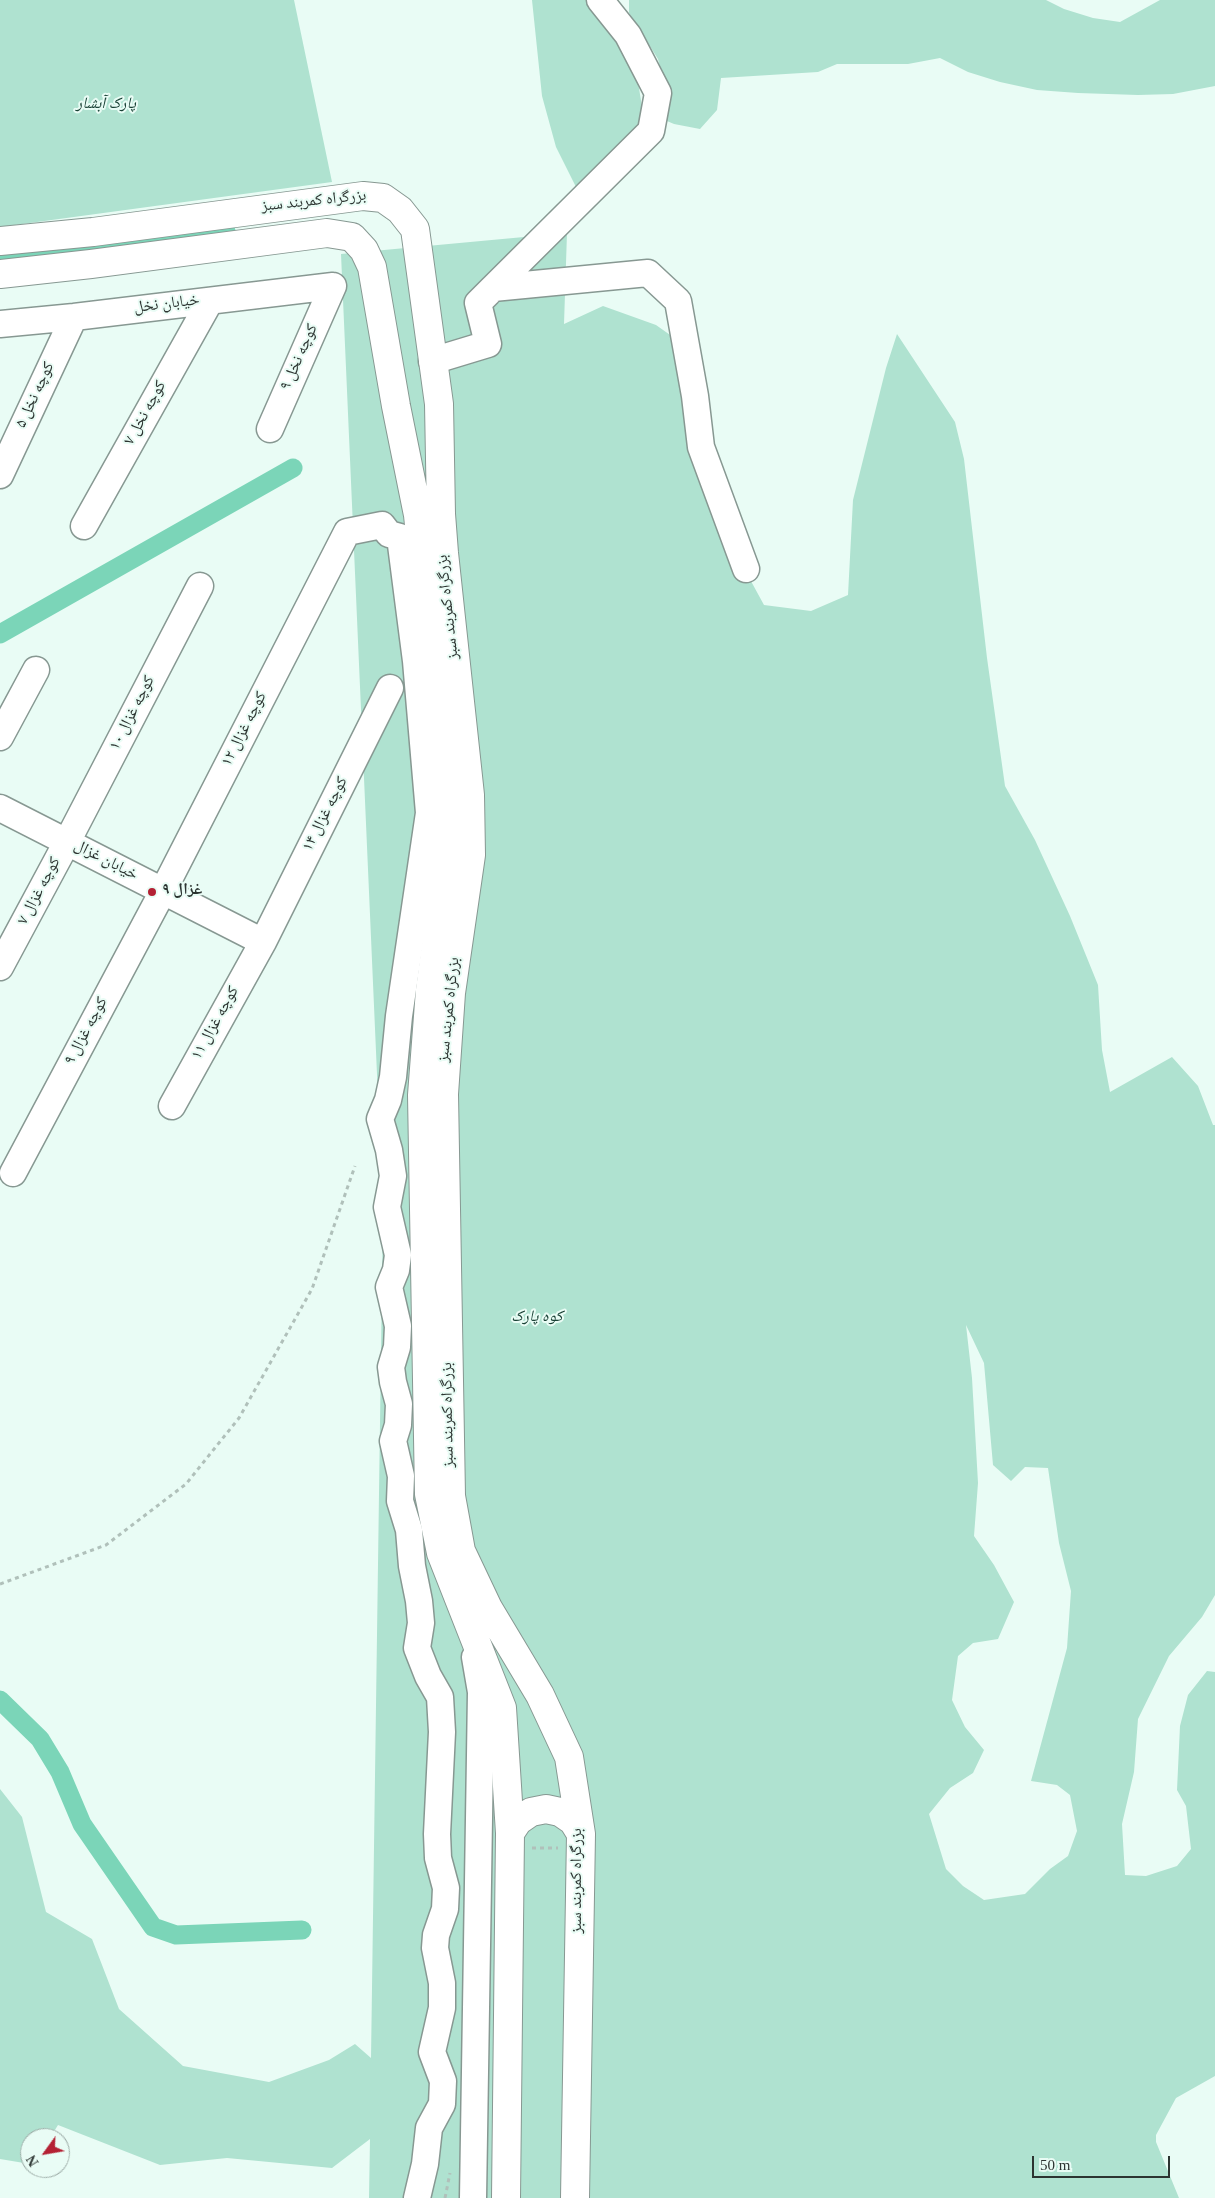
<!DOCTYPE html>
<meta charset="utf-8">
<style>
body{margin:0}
#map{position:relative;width:1215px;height:2198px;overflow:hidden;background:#e9fcf5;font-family:Georgia,serif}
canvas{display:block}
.north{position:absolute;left:20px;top:2128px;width:50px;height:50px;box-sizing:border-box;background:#e9fcf5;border:1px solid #9daca7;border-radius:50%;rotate:238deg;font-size:14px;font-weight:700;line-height:20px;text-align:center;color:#2c3431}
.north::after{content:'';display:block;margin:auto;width:18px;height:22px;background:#b42134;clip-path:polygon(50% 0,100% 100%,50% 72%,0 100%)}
.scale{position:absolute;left:1032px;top:2156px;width:138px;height:22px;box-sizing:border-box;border:2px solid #2c3431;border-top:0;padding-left:6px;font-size:15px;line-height:18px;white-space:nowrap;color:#2c3431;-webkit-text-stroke:4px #e9fcf5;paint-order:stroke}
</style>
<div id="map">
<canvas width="1215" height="2198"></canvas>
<div class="north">N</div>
<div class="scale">50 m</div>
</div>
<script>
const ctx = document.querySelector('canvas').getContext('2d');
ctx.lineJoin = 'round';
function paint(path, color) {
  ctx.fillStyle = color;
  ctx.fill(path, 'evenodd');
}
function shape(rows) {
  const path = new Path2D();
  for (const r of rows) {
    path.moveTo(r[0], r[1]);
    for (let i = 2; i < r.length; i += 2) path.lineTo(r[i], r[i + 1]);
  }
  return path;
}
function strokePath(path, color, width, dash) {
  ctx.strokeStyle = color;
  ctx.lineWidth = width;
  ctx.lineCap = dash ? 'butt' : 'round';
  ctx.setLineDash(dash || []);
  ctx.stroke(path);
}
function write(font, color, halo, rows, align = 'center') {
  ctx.font = font + ' Georgia,"Noto Naskh Arabic",serif';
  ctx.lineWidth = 4;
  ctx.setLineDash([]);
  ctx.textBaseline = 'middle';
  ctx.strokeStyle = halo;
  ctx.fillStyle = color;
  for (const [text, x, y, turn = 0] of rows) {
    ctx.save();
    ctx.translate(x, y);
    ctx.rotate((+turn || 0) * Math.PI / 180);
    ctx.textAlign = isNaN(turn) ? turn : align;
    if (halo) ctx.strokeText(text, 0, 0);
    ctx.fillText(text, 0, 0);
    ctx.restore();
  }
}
paint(shape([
 [0,0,294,0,332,182,0,227],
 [532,0,610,0,635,63,642,107,639,137,581,197,556,147,542,96],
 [629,0,1046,0,1064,9,1093,18,1120,22,1160,0,1215,0,1215,86,1173,94,1138,95,1078,93,1037,90,1000,82,968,72,940,58,908,64,837,64,818,72,721,78,717,110,700,129,674,124,660,118,663,80,658,59,629,13],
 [567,233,564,324,603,306,656,325,690,349,722,528,764,605,811,611,848,595,853,500,886,368,897,334,955,422,964,459,987,658,1005,786,1035,840,1070,916,1098,985,1102,1050,1110,1092,1172,1057,1198,1086,1213,1125,1215,1125,1215,1595,1202,1617,1169,1656,1138,1719,1134,1772,1122,1824,1125,1875,1146,1876,1177,1866,1191,1849,1186,1806,1177,1790,1180,1726,1188,1695,1207,1671,1215,1672,1215,2076,1176,2098,1156,2135,1156,2142,1179,2198,369,2198,370,2139,332,2168,227,2158,160,2165,58,2125,50,2138,30,2138,30,2164,0,2159,0,1789,22,1817,46,1912,92,1939,119,2009,183,2066,269,2082,329,2060,355,2044,371,2058,383,1211,341,254],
 [966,1325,984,1363,993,1465,1011,1481,1025,1467,1048,1468,1059,1543,1071,1591,1067,1648,1031,1781,1057,1785,1070,1795,1077,1831,1068,1856,1050,1869,1025,1894,984,1900,963,1886,946,1869,929,1814,950,1788,973,1773,984,1750,965,1727,952,1700,958,1656,973,1643,998,1639,1014,1602,994,1565,974,1536,978,1483,972,1378]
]), '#afe2d0');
strokePath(shape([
 [0,259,226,231],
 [0,634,293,468],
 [0,1700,40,1739,60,1772,82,1824,153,1927,176,1935,302,1930]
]), '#7bd5b8', 19);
const minor = shape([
 [493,288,651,131,658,93,628,35,600,0],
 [0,324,74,317,333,286],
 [432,361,488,344,478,303,493,288,648,273,678,301,695,396,701,447,746,569],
 [270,429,333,286],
 [0,475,74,317],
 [84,526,210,301],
 [0,737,36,670],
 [0,808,263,942],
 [0,967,67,842,200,586],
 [172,1106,263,942,390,688],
 [13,1173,163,891,347,532,382,525,389,534,400,537,416,661,429,813,399,1016,393,1077,388,1100,380,1119,389,1150,393,1176,387,1207,398,1255,396,1270,389,1287,398,1326,397,1347,391,1367,393,1382,399,1404,398,1425,393,1441,401,1476,400,1501,409,1530,412,1566,419,1601,421,1623,417,1648,428,1676,440,1697,442,1732,437,1834,438,1858,446,1888,445,1909,436,1935,435,1948,442,1983,442,2008,432,2052,443,2081,442,2104,429,2128,425,2164,417,2198],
 [473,2198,481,1692,475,1657]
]);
const highway = shape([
 [0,241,93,232,363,196,383,198,400,210,415,229,439,404,441,514,444,553,470,795,471,855,451,993,444,1094,451,1496,461,1551,488,1608,540,1695,569,1757,581,1834,575,2198],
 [0,274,91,264,327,233,352,237,364,250,372,267,396,406,418,515,447,796,448,855,430,990,422,1095,429,1494,441,1553,502,1708,510,1833,506,2198],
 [510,1833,518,1821,531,1812,546,1809,560,1812,573,1821,581,1834]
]);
strokePath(minor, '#879892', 29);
strokePath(highway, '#879892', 30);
strokePath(shape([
 [0,1584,106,1545,186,1484,239,1418,312,1289,355,1166],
 [532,1848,558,1848],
 [445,2198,450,2173]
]), '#b0c0ba', 3, [4, 4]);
strokePath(minor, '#fff', 26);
strokePath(highway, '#fff', 28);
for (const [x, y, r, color] of [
 [152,892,5,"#b42134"]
]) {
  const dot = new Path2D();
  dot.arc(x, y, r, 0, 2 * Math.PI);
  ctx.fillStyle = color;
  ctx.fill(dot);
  strokePath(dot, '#e9fcf5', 2);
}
write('italic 16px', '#184034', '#e9fcf5', [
 ["پارک آبشار",106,106],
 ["کوه پارک",537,1319]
]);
write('16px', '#2c3431', '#e9fcf5', [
 ["بزرگراه کمربند سبز",314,203,-6],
 ["خیابان نخل",167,306,-7],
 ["کوچه نخل ۹",301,358,-66],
 ["کوچه نخل ۵",37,396,-65],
 ["کوچه نخل ۷",147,414,-61],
 ["بزرگراه کمربند سبز",450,607,-96],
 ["کوچه غزال ۱۰",134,714,-63],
 ["کوچه غزال ۱۲",246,730,-63],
 ["کوچه غزال ۱۴",327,815,-63],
 ["خیابان غزال",105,862,27],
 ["کوچه غزال ۷",41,892,-62],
 ["بزرگراه کمربند سبز",451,1010,-84],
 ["کوچه غزال ۱۱",217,1024,-61],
 ["کوچه غزال ۹",88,1032,-62],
 ["بزرگراه کمربند سبز",450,1415,-91],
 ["بزرگراه کمربند سبز",579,1881,-90]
]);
write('bold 16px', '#2c3431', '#e9fcf5', [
 ["غزال ۹",162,892]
], 'left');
</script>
